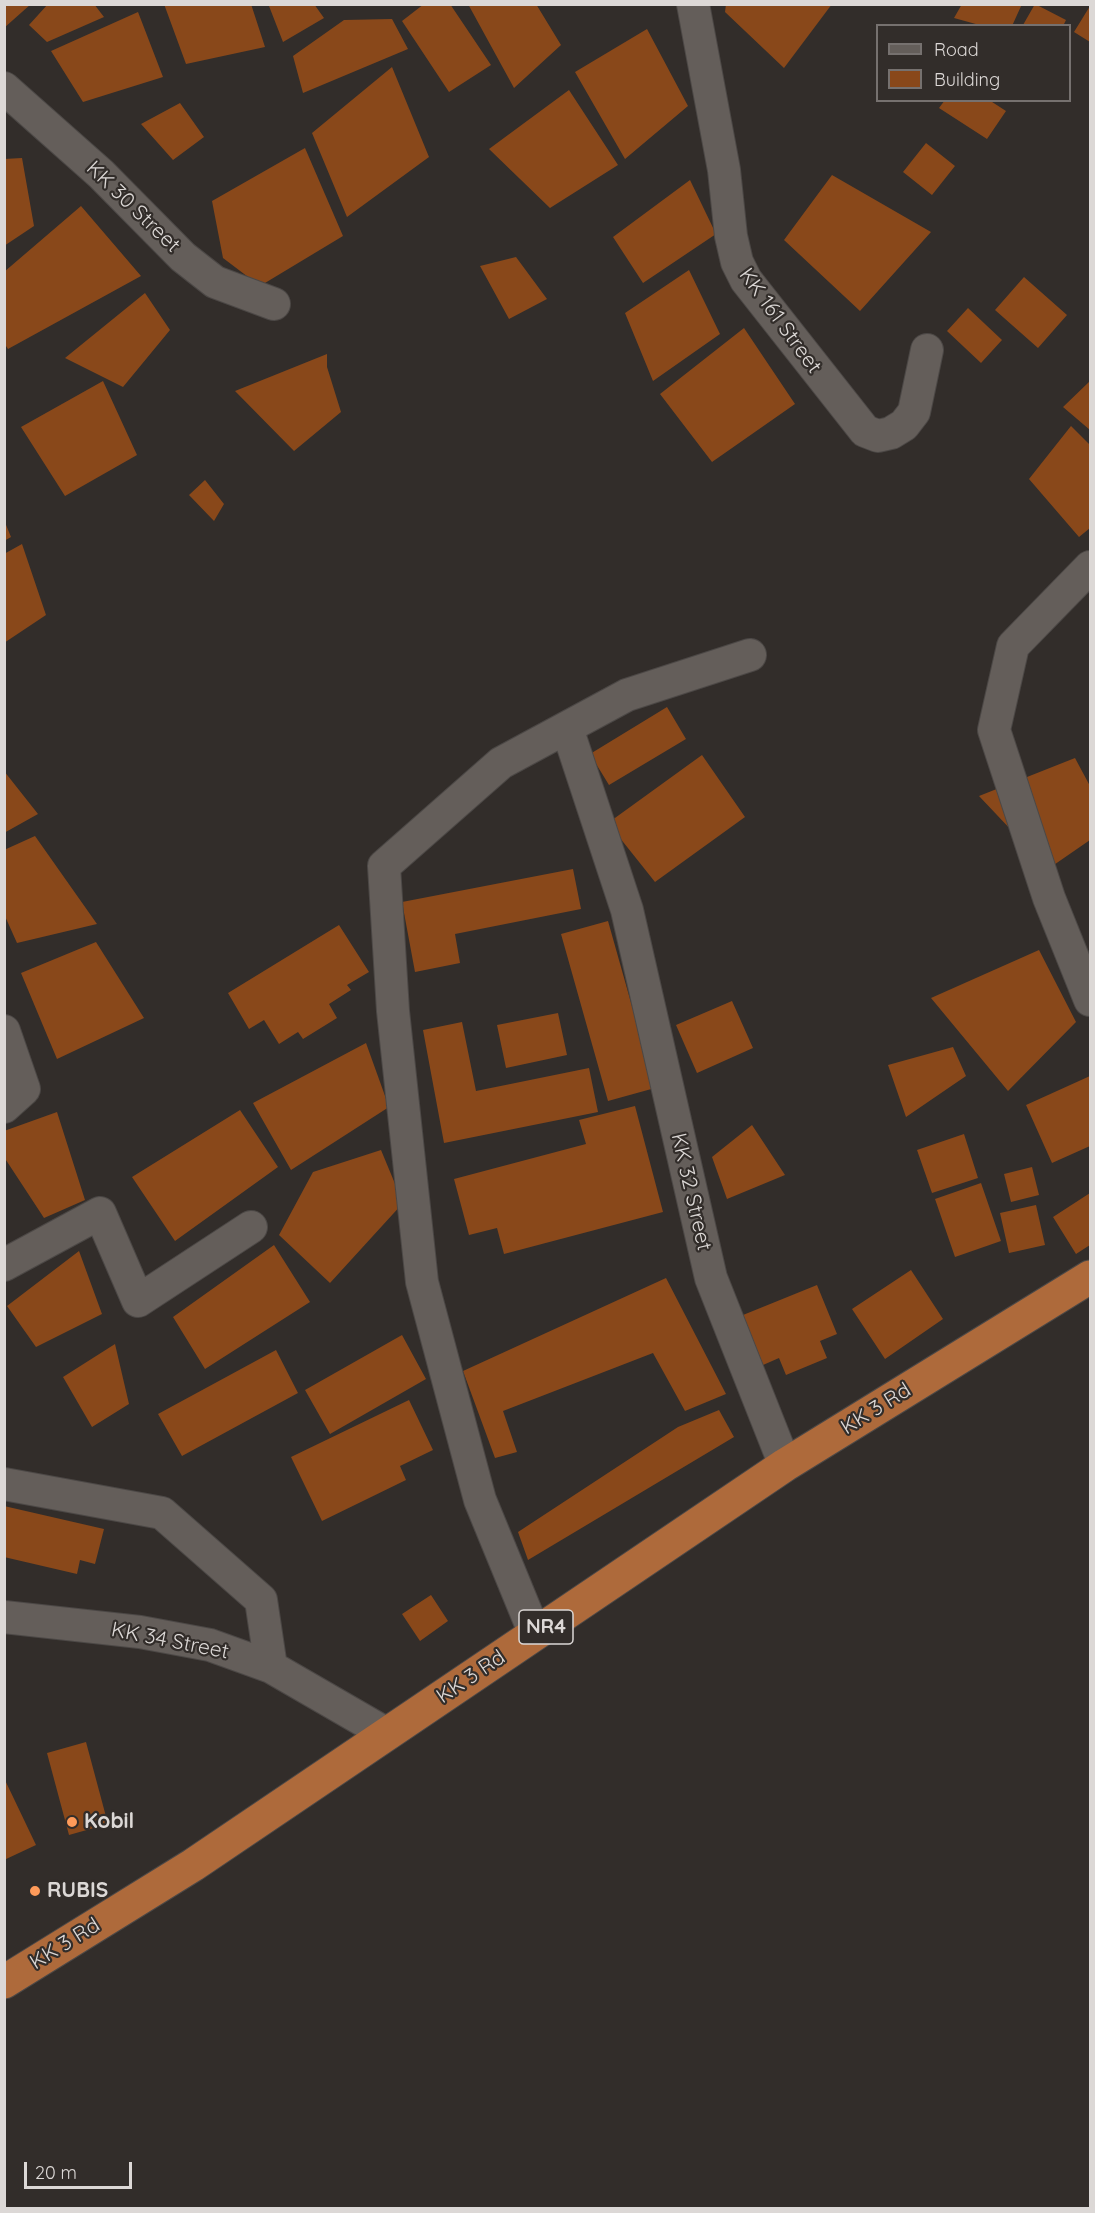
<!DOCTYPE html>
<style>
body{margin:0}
#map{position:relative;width:1095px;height:2213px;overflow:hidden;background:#322d2a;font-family:Quicksand,sans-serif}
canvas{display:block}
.frame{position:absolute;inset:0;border:6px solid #dcd8d6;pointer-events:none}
.legend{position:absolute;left:876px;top:24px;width:195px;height:78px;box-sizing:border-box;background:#322d2a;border:2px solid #76716f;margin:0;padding:8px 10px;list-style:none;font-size:18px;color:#dcd8d6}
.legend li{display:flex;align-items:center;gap:12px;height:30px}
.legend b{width:30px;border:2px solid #76716f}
.scale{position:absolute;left:24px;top:2162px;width:108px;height:27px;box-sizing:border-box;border:3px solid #dcd8d6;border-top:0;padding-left:8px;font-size:18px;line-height:21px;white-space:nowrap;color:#dcd8d6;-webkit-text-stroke:4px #322d2a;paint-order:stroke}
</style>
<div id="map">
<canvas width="1095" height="2213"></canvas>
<div class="frame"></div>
<ul class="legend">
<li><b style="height:8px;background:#645e5a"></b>Road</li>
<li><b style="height:16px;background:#89481a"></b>Building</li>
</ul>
<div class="scale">20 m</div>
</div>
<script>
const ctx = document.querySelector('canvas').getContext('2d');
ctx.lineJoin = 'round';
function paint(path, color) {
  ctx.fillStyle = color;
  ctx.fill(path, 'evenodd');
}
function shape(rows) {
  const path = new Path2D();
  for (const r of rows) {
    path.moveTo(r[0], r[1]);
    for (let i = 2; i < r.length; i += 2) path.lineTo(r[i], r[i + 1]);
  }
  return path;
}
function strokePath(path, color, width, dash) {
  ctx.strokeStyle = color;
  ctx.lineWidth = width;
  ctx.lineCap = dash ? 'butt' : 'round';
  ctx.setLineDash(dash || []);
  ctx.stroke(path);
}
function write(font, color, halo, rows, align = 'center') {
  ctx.font = font + ' Quicksand,sans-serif';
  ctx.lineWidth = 4.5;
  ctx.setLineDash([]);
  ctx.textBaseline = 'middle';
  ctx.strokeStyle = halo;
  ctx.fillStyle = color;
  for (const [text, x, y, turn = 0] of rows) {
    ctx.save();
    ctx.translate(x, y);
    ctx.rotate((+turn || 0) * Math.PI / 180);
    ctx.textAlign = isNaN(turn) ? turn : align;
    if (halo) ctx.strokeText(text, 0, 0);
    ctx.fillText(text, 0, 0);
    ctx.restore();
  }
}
paint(shape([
 [4,4,31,4,4,28],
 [48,4,94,4,104,17,47,42,29,25],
 [164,4,251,4,265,47,186,64],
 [272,4,314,4,324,18,283,42,269,6],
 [424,4,450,4,491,65,449,92,402,21],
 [468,4,536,4,561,45,514,88],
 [726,4,832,4,784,68,725,12],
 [962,4,1022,4,1012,26,983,26,954,18],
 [1035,4,1066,20,1063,26,1023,25],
 [1090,6,1090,42,1074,32],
 [138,12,163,77,83,102,51,51],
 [392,19,408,49,303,93,293,56,344,20],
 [647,29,688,106,625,159,575,72],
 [392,67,429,157,347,217,312,133],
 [569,90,618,165,550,208,489,149],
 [945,100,989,100,1006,111,987,139,939,108],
 [180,103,204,137,173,160,141,124],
 [926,143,955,166,932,195,903,172],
 [305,148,343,236,260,286,223,258,212,201],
 [22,158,34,226,4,246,4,159],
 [832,175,931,232,860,311,784,240],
 [690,180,716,234,643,283,613,237],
 [81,206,141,276,8,349,4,343,4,272],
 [516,257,547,299,509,319,480,266],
 [689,270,720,334,653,381,625,313],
 [1024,277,1067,315,1038,348,995,310],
 [145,293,170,330,123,387,65,358],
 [968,308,1002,340,981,363,947,331],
 [744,328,795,404,712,462,660,394],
 [327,354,327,367,341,412,294,451,235,391],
 [103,381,137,455,65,496,21,427],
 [1090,381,1090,430,1063,407],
 [1071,426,1090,445,1090,528,1079,537,1029,479],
 [205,480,224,504,214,521,189,495],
 [4,520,11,537,4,541],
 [22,544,46,615,4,643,4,554],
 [667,707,686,739,609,785,590,754],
 [702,755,745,817,655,882,608,823],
 [1075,758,1090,786,1090,840,1048,869,979,796],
 [4,771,38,814,4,833],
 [35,836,97,924,17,943,4,914,4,850],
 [573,869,581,909,455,934,460,963,415,972,402,902],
 [608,921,655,1088,608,1101,561,934],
 [339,925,369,972,347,985,351,990,329,1004,337,1018,303,1039,298,1032,279,1044,264,1020,249,1029,228,993],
 [96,942,144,1018,57,1059,21,973],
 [1039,950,1076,1022,1008,1091,931,998],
 [732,1001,753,1048,697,1073,676,1025],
 [558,1013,567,1055,506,1068,497,1025],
 [462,1022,476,1091,589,1068,598,1112,444,1143,423,1030],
 [366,1043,389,1107,291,1170,253,1103],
 [953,1047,966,1076,906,1117,888,1065],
 [1090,1076,1090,1146,1052,1163,1026,1105],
 [635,1106,663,1212,504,1254,497,1228,469,1235,454,1179,586,1144,579,1120],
 [240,1110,278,1167,175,1241,132,1177],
 [57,1112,85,1200,44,1218,4,1157,4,1131],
 [752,1125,785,1175,727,1199,712,1157],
 [964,1134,978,1178,932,1193,917,1150],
 [381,1150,403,1203,330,1283,279,1235,313,1172],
 [1032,1167,1039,1195,1011,1202,1004,1174],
 [981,1183,1001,1241,955,1257,935,1199],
 [1090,1193,1090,1245,1076,1254,1053,1217],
 [1036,1205,1045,1245,1009,1253,1000,1213],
 [274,1245,310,1302,205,1369,173,1317],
 [79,1251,102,1314,36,1347,7,1306],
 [911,1270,943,1319,885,1359,852,1309],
 [666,1278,726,1394,685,1411,653,1353,503,1411,517,1452,495,1458,463,1371],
 [817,1285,837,1334,820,1341,827,1358,786,1375,779,1358,763,1365,743,1315],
 [402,1335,426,1379,330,1434,305,1390],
 [115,1344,129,1404,92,1427,63,1377],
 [276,1350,298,1393,182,1456,158,1414],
 [409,1400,433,1450,400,1466,406,1480,322,1521,291,1457],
 [719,1410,734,1437,528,1560,518,1532,678,1427],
 [4,1506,104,1529,95,1564,80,1560,77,1574,4,1557],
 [431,1595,448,1621,420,1641,402,1614],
 [86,1742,108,1824,69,1835,47,1753],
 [4,1778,36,1845,4,1860]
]), '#89481a');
const minor = shape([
 [693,4,724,170,731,236,737,262,746,280,865,431,878,436,891,433,904,425,914,412,927,350],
 [4,88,101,174,183,257,215,282,274,304],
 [1090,567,1013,646,994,730,1049,898,1090,1000],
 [567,728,627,910,711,1278,785,1465],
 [4,1031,24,1089,4,1107],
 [4,1265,100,1213,138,1301,251,1227],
 [4,1484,162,1513,261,1600,271,1667],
 [4,1617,140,1632,210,1645,271,1667,387,1734],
 [535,1634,480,1500,422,1282,393,1011,384,866,501,763,627,695,750,655]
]);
const trunk = shape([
 [4,1982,193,1865,785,1465,1090,1277]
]);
strokePath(minor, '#4c4846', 34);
strokePath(trunk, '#4c4846', 35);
strokePath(minor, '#645e5a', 32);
strokePath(trunk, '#ae6a3b', 33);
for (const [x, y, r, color] of [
 [72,1822,6,"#ff9b5a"],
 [35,1891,6,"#ff9b5a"]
]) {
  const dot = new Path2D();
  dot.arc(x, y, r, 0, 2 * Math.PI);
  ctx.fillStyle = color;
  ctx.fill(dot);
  strokePath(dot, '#322d2a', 2);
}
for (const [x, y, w] of [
 [546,1627,54]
]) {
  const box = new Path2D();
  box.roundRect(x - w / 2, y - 17, w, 34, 4.5);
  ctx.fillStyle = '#322d2a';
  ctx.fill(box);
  strokePath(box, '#dcd8d6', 1.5);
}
write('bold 20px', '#dcd8d6', null, [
 ["NR4",546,1627]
]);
write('21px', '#dcd8d6', '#322d2a', [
 ["KK 30 Street",133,207,44],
 ["KK 161 Street",780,321,54],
 ["KK 32 Street",691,1192,77],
 ["KK 3 Rd",876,1409,-32],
 ["KK 34 Street",170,1641,11],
 ["KK 3 Rd",471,1677,-34],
 ["KK 3 Rd",65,1944,-32]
]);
write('bold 21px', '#dcd8d6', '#322d2a', [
 ["Kobil",84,1822],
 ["RUBIS",47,1891]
], 'left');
</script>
